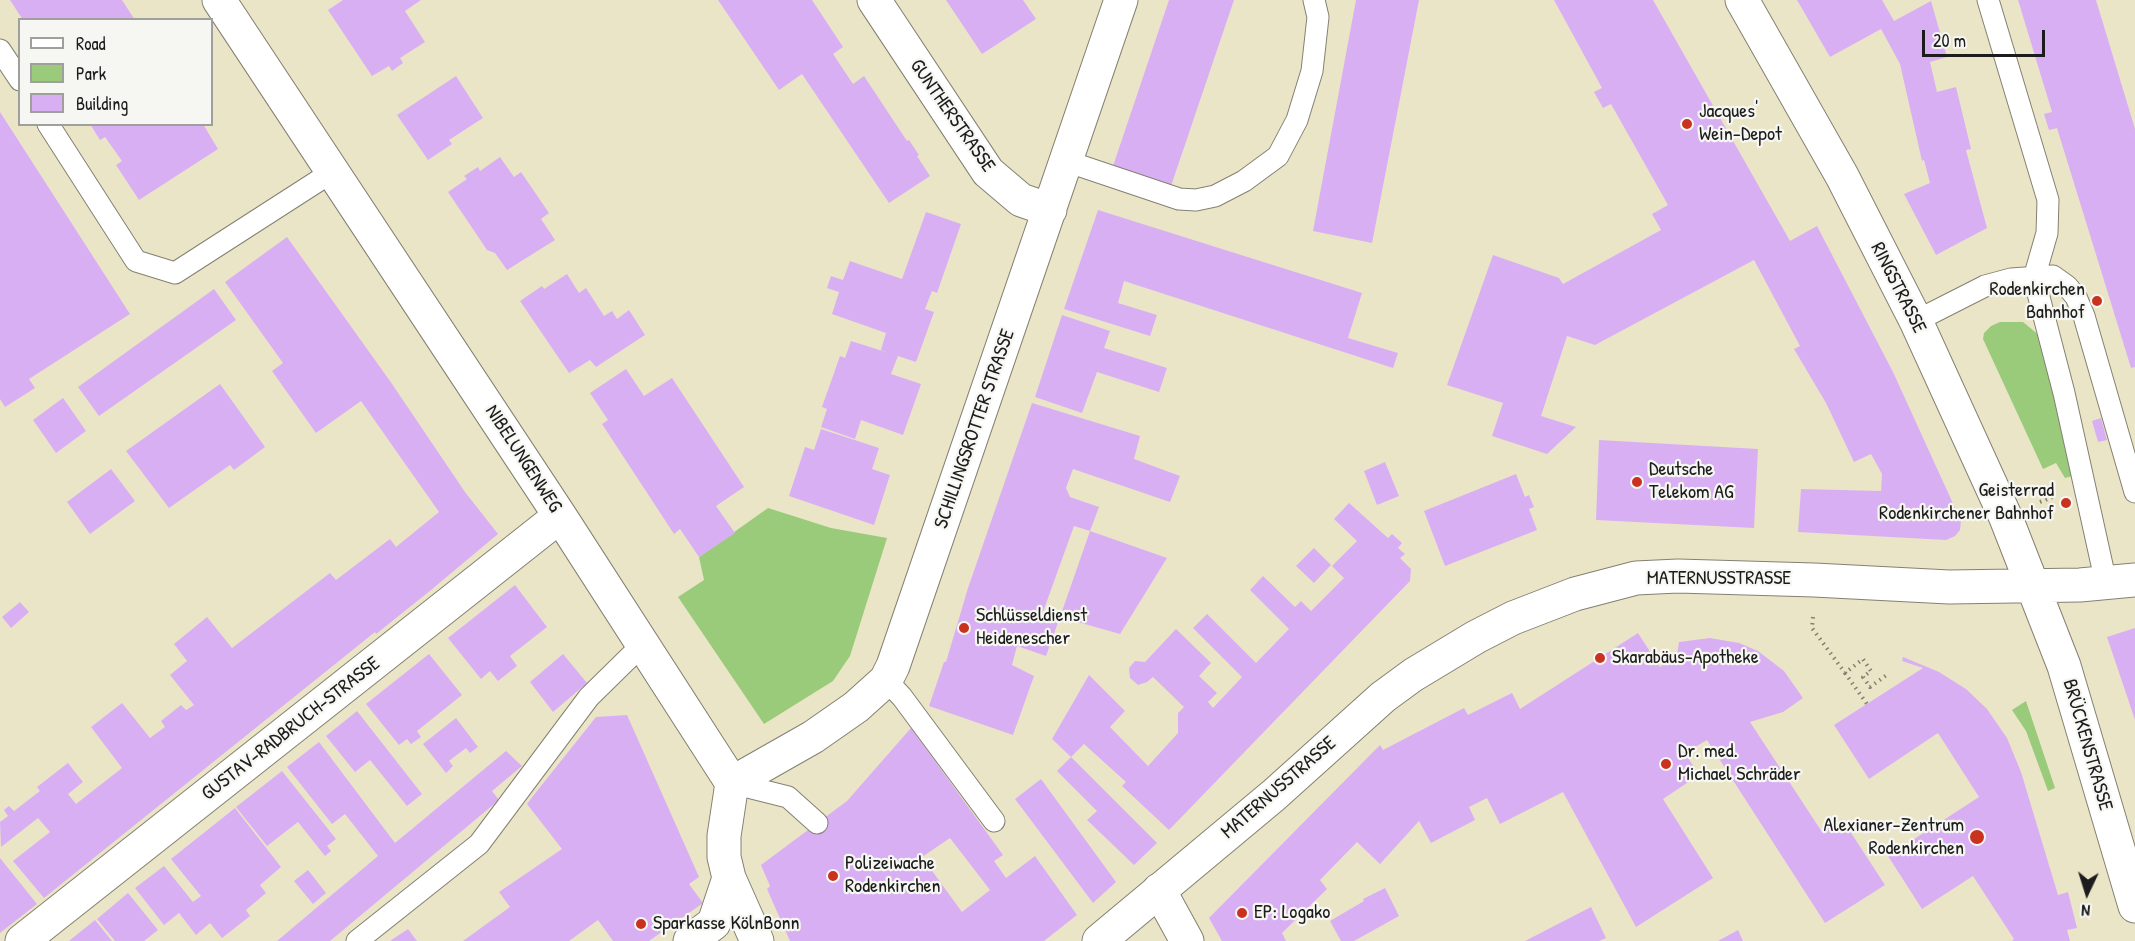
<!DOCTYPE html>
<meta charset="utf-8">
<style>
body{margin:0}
#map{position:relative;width:2135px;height:941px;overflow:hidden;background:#ebe5c7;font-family:"Patrick Hand",sans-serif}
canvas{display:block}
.legend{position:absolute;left:18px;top:18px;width:195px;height:108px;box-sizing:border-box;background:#f6f6f2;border:2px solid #9f9f9c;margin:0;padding:8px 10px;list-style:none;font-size:18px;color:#1c1c1c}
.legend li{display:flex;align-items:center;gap:12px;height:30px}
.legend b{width:30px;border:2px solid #9f9f9c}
.north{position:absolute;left:2057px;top:863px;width:60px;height:60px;-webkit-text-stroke:4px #f6f6f2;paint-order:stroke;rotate:184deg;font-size:16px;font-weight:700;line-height:24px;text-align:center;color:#1c1c1c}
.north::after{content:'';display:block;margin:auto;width:21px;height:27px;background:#1c1c1c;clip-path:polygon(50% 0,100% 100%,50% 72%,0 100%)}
.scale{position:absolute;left:1922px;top:30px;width:123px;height:27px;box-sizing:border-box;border:3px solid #1c1c1c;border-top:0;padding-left:8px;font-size:18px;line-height:21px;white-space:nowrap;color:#1c1c1c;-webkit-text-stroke:4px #f6f6f2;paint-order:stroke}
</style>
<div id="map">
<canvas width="2135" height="941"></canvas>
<ul class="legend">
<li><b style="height:8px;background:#fff"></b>Road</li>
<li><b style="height:16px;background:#9acb7b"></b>Park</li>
<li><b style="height:16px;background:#d9aff4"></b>Building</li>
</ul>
<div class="north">N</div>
<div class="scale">20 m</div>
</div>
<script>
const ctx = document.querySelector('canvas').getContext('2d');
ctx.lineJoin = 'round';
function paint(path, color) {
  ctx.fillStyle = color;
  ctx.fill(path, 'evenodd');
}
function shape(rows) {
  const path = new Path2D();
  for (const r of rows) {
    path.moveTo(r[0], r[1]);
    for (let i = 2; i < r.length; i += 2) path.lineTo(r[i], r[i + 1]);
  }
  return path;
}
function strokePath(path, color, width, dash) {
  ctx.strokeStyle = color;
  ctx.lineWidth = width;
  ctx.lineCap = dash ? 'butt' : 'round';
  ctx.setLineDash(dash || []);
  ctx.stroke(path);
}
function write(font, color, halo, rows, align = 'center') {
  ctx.font = font + ' "Patrick Hand",sans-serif';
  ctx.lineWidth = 4.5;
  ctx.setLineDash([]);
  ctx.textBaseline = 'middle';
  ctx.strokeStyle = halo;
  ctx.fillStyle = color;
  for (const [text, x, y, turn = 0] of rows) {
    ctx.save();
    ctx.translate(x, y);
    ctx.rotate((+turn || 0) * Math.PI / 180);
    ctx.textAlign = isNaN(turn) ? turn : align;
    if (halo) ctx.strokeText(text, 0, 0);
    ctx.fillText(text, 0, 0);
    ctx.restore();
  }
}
paint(shape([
 [2000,322,2023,322,2040,336,2073,476,2065,478,2056,463,2043,469,1983,339,1984,333,1991,326],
 [768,508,831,528,887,538,850,656,833,681,764,724,678,597,704,580,699,557],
 [2026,701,2055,788,2048,791,2026,731,2012,710]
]), '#9acb7b');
paint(shape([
 [10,0,122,0,135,20,23,20],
 [343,0,421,0,405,11,425,42,400,58,403,63,392,71,389,66,372,76,328,10],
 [718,0,812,0,843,47,833,54,853,84,864,76,907,141,909,140,919,155,917,156,930,176,889,203,802,74,779,90],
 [946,0,1023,0,1036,19,982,54],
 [1169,0,1234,0,1171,186,1113,166],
 [1356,0,1419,0,1372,243,1313,231],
 [1554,0,1653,0,1790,241,1817,226,1893,372,1961,521,1960,530,1955,536,1946,540,1798,532,1801,489,1881,491,1882,474,1871,454,1854,462,1826,403,1794,349,1800,346,1754,260,1595,345,1567,336,1541,416,1576,427,1547,454,1492,436,1503,403,1447,385,1493,255,1559,278,1563,284,1661,230,1652,214,1668,205,1611,104,1603,108,1594,92,1602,88],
 [1797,0,1882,0,1894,21,1931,1,1947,57,1930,62,1937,92,1956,87,1971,149,1966,150,1987,228,1936,255,1904,194,1930,183,1924,160,1922,161,1900,64,1881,29,1830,57],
 [2018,0,2096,0,2135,129,2135,367,2131,368,2057,128,2049,130,2044,114,2052,112],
 [456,76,483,118,449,140,452,144,428,160,397,115],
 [0,112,130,314,29,379,35,388,5,407,0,399],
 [90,124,203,124,218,149,139,200,116,165,122,161,105,137,100,140],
 [500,157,514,177,521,172,549,213,541,219,555,240,507,270,495,253,487,250,448,192,467,179,464,176,478,167,480,171],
 [1098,210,1362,293,1348,338,1398,353,1393,368,1124,281,1118,303,1157,315,1150,336,1064,309],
 [926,212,961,224,937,293,932,291,925,309,934,312,916,362,898,356,891,374,921,384,903,435,861,420,855,439,821,427,827,409,822,407,840,356,845,358,851,341,889,353,881,350,886,333,832,314,839,292,827,288,831,276,843,280,850,261,902,279],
 [287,237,390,381,465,492,498,534,431,590,376,634,375,632,44,898,13,861,50,832,38,818,1,847,0,822,8,816,4,810,9,806,14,811,40,791,37,787,68,763,83,782,68,794,76,804,122,768,91,727,122,703,150,738,165,727,161,721,181,705,186,710,194,705,170,675,187,661,174,644,207,617,232,648,330,573,336,580,390,539,396,547,439,512,361,401,316,433,272,371,283,363,225,282],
 [567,274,579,293,586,288,604,316,612,311,617,319,629,310,645,335,596,367,590,360,569,373,520,301,542,286,544,289],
 [214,289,236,320,99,416,78,387],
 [1062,315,1110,331,1104,348,1167,368,1159,392,1097,372,1082,413,1035,397],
 [626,369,644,396,672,378,744,487,716,506,735,533,699,557,680,529,674,534,602,424,608,420,590,393],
 [220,384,265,447,234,470,230,465,169,508,126,451],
 [63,398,86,431,56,453,33,420],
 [1032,403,1140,436,1134,459,1180,476,1170,502,1073,469,1066,488,1070,497,1099,507,1090,531,1167,558,1120,634,1060,617,1090,531,1074,526,1043,612,1060,617,1046,656,1017,646,1012,665,1034,676,1013,735,929,706,944,662,946,662,968,588],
 [2101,418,2107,440,2098,442,2092,421],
 [821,429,879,448,872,469,890,475,874,525,789,496,805,447,814,450],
 [1599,440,1758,449,1754,528,1596,520],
 [1385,462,1399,496,1377,505,1364,471],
 [111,469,135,501,90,534,67,502],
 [1516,474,1525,497,1529,495,1534,507,1529,509,1537,530,1445,566,1424,511],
 [1349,503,1388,538,1392,534,1402,543,1398,548,1405,554,1400,558,1411,569,1410,581,1169,830,1122,786,1126,782,1084,744,1071,757,1052,739,1089,675,1125,711,1110,727,1148,766,1178,733,1178,713,1184,707,1153,677,1147,682,1138,685,1130,678,1129,668,1135,661,1145,662,1176,629,1211,663,1199,676,1217,693,1208,702,1213,708,1242,677,1193,628,1207,614,1256,663,1289,629,1250,590,1263,576,1295,607,1301,601,1311,611,1344,578,1332,566,1357,541,1334,519],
 [1314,548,1331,565,1314,583,1296,566],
 [515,585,547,627,510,656,517,666,498,681,490,671,481,679,448,638],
 [20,602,29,612,11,628,2,617],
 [2135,628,2135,720,2107,637],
 [1638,633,1660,667,1677,656,1679,642,1710,638,1739,643,1758,651,1784,671,1803,698,1783,712,1750,722,1822,832,1842,819,1885,885,1825,923,1707,740,1685,753,1699,775,1663,799,1713,878,1636,927,1563,792,1500,824,1487,798,1469,807,1475,820,1431,843,1419,821,1380,864,1357,842,1320,880,1327,889,1282,933,1286,941,1222,941,1209,918,1380,745,1383,750,1464,708,1468,715,1512,693,1520,709],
 [429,654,462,695,417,731,421,737,411,744,407,739,399,745,366,704],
 [563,654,587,683,553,712,530,682],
 [1903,657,1939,672,1966,689,1987,709,2007,738,2021,772,2058,895,2068,892,2077,928,2067,930,2070,941,2012,941,2014,939,1973,876,1922,909,1888,856,1979,797,1938,733,1869,779,1834,725,1923,668,1902,661],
 [357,711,422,794,407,806,370,760,355,772,326,736],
 [627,715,699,877,689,884,703,903,649,941,613,941,598,920,569,941,463,941,510,907,499,892,562,849,527,804,533,796,596,717],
 [456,718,478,747,470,753,466,748,458,754,449,761,453,766,446,773,423,744],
 [911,728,1003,855,994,861,1006,878,1035,856,1077,915,1044,941,790,941,767,889,770,886,761,865,847,801],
 [950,838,990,890,962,912,922,857],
 [319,742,395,843,506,751,522,766,492,791,499,800,330,941,277,941,378,856,345,814,332,824,287,767],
 [1071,757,1157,843,1134,865,1087,820,1097,811,1057,771],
 [282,771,336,839,327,846,331,851,325,856,298,822,267,846,236,807],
 [1041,779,1116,882,1093,903,1015,799],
 [235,808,281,867,260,885,266,893,246,910,250,916,222,938,210,923,196,935,179,913,164,925,135,888,164,866,193,902,201,896,171,859],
 [0,858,37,904,0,933],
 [308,870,326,893,313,904,294,881],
 [1385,888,1399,916,1354,941,1341,941,1330,921,1364,901,1363,899],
 [128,893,158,930,144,941,115,941,97,919],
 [1591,907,1606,938,1599,941,1525,941],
 [95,920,112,941,69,941],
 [408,929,417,941,390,941],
 [1738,930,1743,941,1718,941]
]), '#d9aff4');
const lane = shape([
 [1988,0,2048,200,2047,233,2034,278,2064,393,2106,583],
 [0,50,20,80],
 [48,124,136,261,175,273,332,172],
 [1066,161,1179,199,1196,200,1215,196,1244,181,1278,156,1297,120,1312,71,1318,17,1314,0],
 [1916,321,1985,286,2011,279,2053,276,2067,286,2076,297,2084,316,2135,492],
 [886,680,902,697,994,821],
 [732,783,788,797,817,823],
 [357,941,479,844,589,697,642,645]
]);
const street = shape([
 [219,0,560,516,732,783,724,836,724,857,729,878,757,941],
 [874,0,988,172,1021,200,1050,210],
 [732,783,813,737,856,707,886,680,893,666,1121,0],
 [1159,890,1187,941],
 [22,941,560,516],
 [690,941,714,923,729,878]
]);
const secondary = shape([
 [1742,0,1842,176,1916,321,2006,518,2064,666,2135,906],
 [1099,941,1274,795,1383,697,1413,675,1476,637,1513,618,1575,594,1636,578,1678,576,1814,580,1949,587,2080,585,2135,580]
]);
strokePath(lane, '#848072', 23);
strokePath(street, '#848072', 35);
strokePath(secondary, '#848072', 35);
strokePath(shape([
 [2040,502,2055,496],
 [1813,617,1812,628,1845,673,1863,659,1871,671,1863,677,1870,687,1888,674],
 [1845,673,1867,704]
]), '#848072', 4, [1.5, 4.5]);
strokePath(lane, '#fff', 21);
strokePath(street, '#fff', 33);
strokePath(secondary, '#fff', 33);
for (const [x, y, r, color] of [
 [1687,124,6,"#c8321e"],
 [2097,301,6,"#c8321e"],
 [1637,482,6,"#c8321e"],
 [2066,503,6,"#c8321e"],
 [964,628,6,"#c8321e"],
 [1600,658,6,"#c8321e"],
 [1666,764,6,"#c8321e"],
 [1977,837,8,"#c8321e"],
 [833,876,6,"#c8321e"],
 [1242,913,6,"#c8321e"],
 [641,924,6,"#c8321e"]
]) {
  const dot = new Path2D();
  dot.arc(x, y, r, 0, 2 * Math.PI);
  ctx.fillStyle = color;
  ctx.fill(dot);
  strokePath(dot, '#f6f6f2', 2);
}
write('20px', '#1c1c1c', '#f6f6f2', [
 ["Jacques'",1699,112],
 ["Wein-Depot",1699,135],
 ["Rodenkirchen",2085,290,"right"],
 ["Bahnhof",2085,313,"right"],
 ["Deutsche",1649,470],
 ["Telekom AG",1649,493],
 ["Geisterrad",2054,491,"right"],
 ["Rodenkirchener Bahnhof",2054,514,"right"],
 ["Schlüsseldienst",976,616],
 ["Heidenescher",976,639],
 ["Skarabäus-Apotheke",1612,658],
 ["Dr. med.",1678,752],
 ["Michael Schräder",1678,775],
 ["Alexianer-Zentrum",1964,826,"right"],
 ["Rodenkirchen",1964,849,"right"],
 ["Polizeiwache",845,864],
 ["Rodenkirchen",845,887],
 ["EP: Logako",1254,913],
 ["Sparkasse KölnBonn",653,924]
], 'left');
write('20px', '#1c1c1c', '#f6f6f2', [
 ["GUNTHERSTRASSE",952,116,55],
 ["RINGSTRASSE",1898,288,63],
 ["SCHILLINGSROTTER STRASSE",975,429,-71],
 ["NIBELUNGENWEG",523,459,57],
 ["MATERNUSSTRASSE",1719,579],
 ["GUSTAV-RADBRUCH-STRASSE",291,729,-38],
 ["BRÜCKENSTRASSE",2087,745,74],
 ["MATERNUSSTRASSE",1279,788,-41]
]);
</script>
